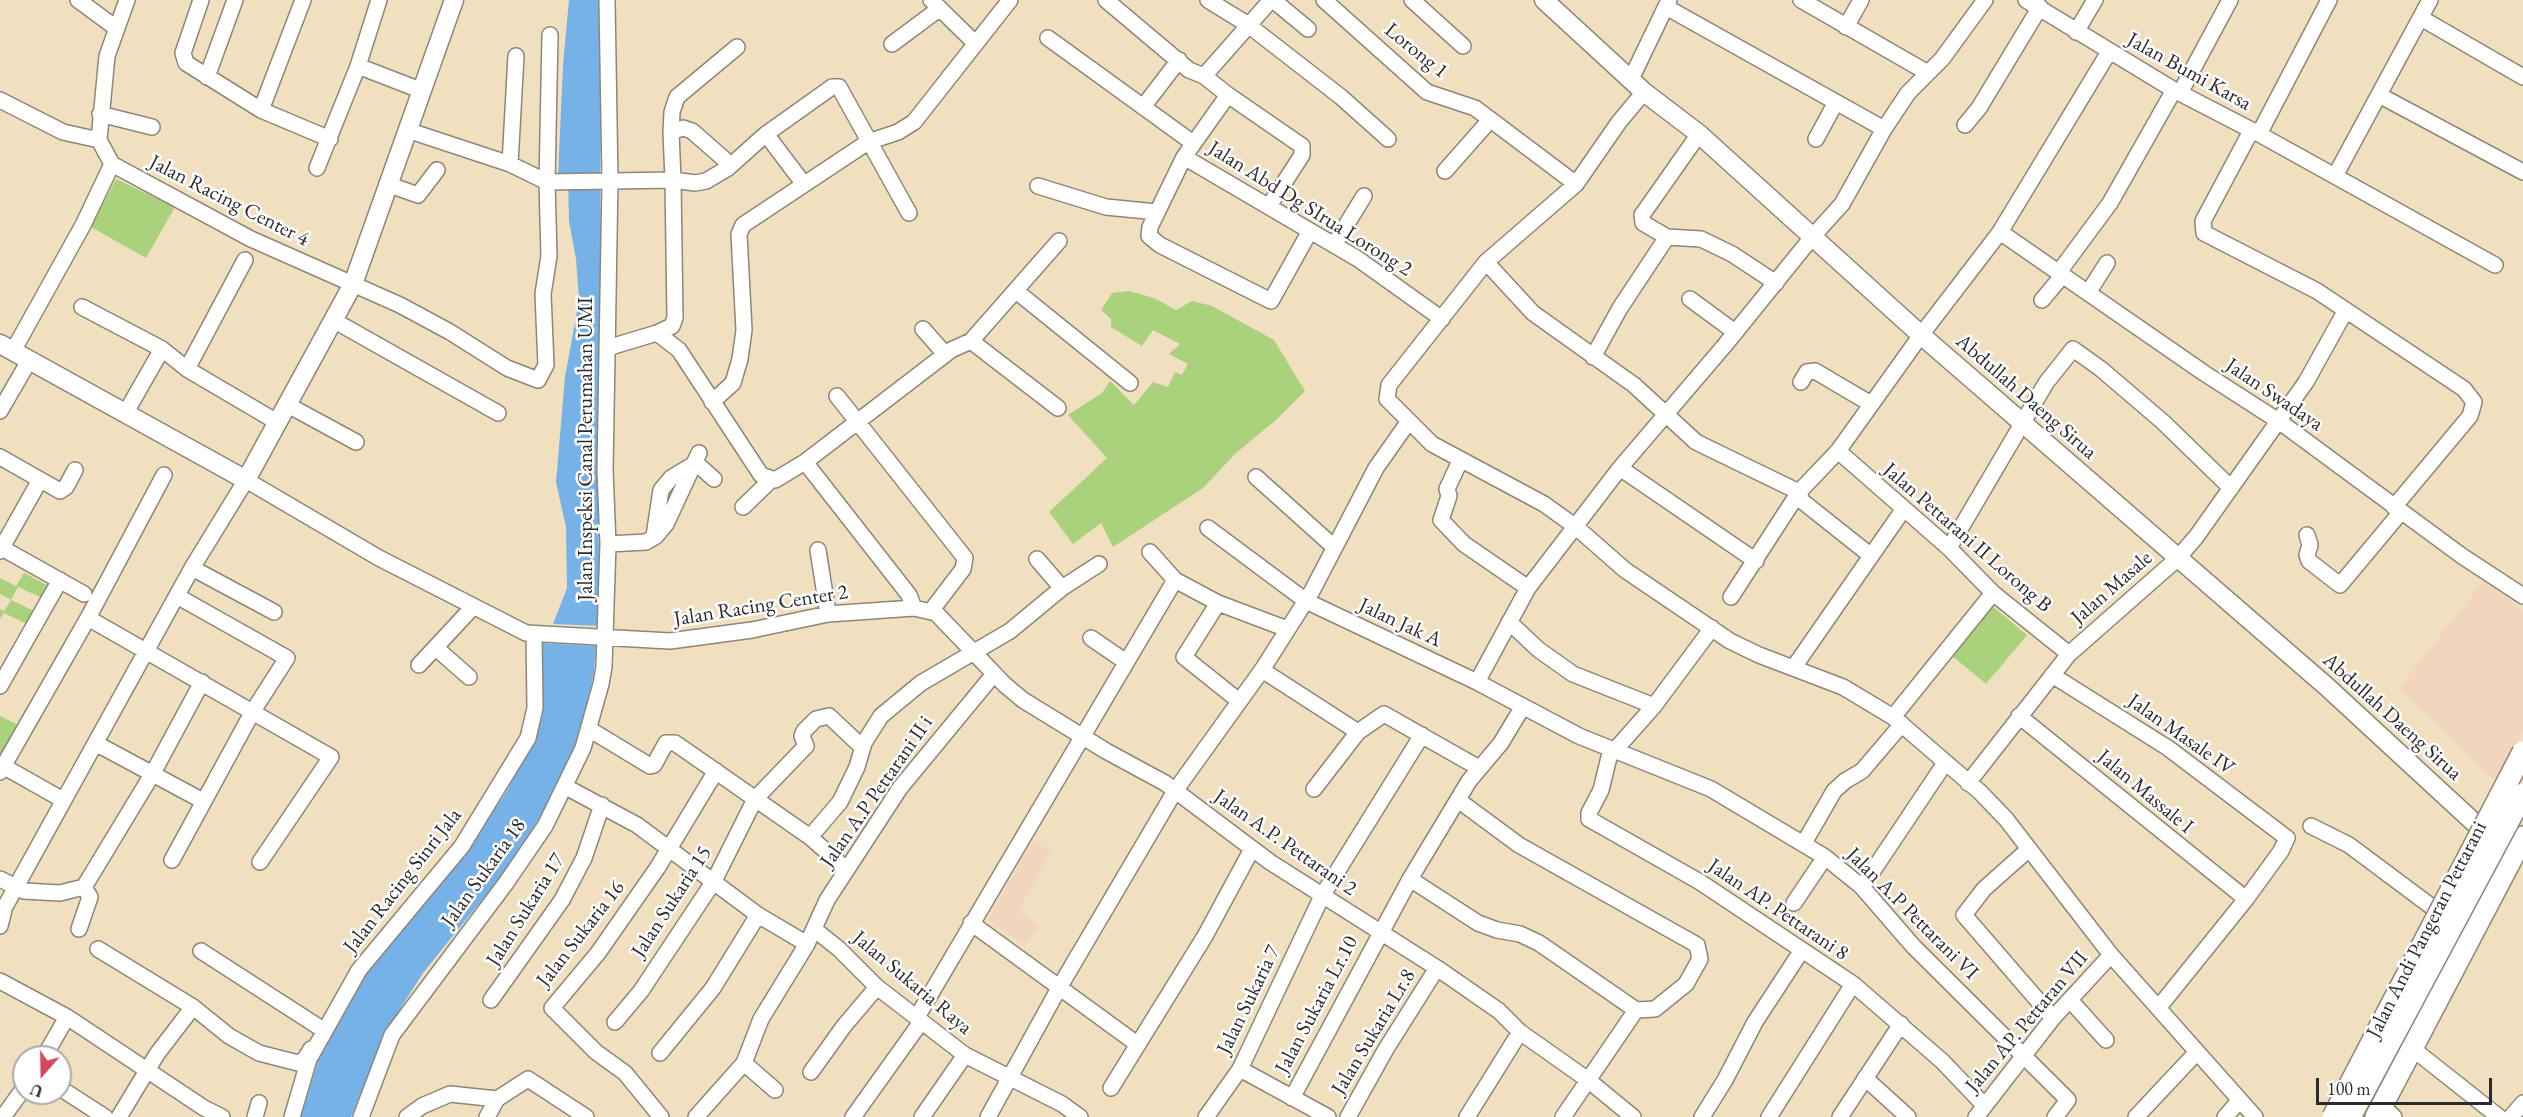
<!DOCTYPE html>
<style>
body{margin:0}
#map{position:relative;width:2523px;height:1117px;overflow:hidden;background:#f0e0c0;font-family:"EB Garamond",serif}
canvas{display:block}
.north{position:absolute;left:12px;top:1045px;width:60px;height:60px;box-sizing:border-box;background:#fff;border:2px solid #aaa;border-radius:50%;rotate:200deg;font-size:16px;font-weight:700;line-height:24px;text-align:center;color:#2b2b2b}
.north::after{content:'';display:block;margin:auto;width:21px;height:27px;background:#d1495b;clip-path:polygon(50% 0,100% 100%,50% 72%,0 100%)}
.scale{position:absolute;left:2316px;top:1078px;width:176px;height:27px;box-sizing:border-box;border:3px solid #2b2b2b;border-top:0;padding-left:8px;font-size:18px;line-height:21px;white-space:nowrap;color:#2b2b2b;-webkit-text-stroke:4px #fff;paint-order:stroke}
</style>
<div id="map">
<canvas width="2523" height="1117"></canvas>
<div class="north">U</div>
<div class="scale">100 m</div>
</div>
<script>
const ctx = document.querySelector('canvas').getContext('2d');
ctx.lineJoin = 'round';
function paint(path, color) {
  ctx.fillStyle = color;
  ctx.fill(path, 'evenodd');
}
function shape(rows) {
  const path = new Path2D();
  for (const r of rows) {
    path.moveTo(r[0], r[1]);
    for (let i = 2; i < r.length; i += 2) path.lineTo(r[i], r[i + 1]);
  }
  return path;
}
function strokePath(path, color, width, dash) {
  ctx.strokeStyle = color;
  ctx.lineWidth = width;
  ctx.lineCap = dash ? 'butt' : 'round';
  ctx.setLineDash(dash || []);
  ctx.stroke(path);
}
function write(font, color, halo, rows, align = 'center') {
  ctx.font = font + ' "EB Garamond",serif';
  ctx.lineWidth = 5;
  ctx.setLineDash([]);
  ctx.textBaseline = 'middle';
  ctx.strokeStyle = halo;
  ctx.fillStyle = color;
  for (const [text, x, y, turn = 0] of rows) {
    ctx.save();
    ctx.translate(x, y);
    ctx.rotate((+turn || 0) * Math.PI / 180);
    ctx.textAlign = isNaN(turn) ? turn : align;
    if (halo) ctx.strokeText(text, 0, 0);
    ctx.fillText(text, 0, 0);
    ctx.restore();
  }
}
paint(shape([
 [2485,579,2523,611,2523,732,2496,781,2444,729,2398,689],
 [1033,841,1051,851,1019,911,1039,926,1025,946,988,920]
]), '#f1d5bd');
paint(shape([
 [116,179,175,207,146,258,91,227],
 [1129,291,1154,298,1176,310,1192,301,1212,306,1274,340,1305,391,1276,420,1236,453,1203,488,1113,547,1101,523,1073,544,1049,512,1107,458,1068,415,1102,393,1110,381,1134,405,1153,382,1168,387,1175,372,1182,375,1188,364,1169,354,1180,344,1153,330,1142,346,1111,327,1111,319,1101,310,1112,293],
 [24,573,49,586,42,598,18,587,11,600,36,612,29,625,4,613,0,619,0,609,4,611,11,600,0,594,0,578,16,586],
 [1992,606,2027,635,1986,684,1951,655],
 [0,716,20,726,0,763]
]), '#aad27c');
paint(shape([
 [569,0,603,0,600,176,602,351,598,495,600,626,553,624,567,588,566,527,556,482,565,377,579,300,576,259,569,221,568,177,558,177,563,65],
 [541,643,596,646,594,672,583,725,576,748,552,797,510,865,423,973,400,1009,383,1039,351,1117,301,1117,320,1054,356,983,480,831,507,791,531,742,542,707]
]), '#76b1e7');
const minor = shape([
 [78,0,116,28],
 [201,0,183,53,186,63,261,110,330,139],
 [931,0,975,43],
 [1106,0,1189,70,1204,76,1228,95],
 [1208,0,1247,24,1341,97,1388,139],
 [1273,0,1308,29],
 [1324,0,1427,92,1475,108,1576,184],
 [1412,0,1463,46],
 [1801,0,1928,73],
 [2026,0,2174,90,2259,134,2495,265],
 [1666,7,1884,129],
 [2421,18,2523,77],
 [1846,27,1861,0],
 [2076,32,2095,0],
 [1048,38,1193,143],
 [892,44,939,9],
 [358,66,420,90],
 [1204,76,1271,0],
 [207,77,235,0],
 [1631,79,1669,0],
 [1644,92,1619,122,1576,184,1486,262,1389,385,1387,399,1432,444,1544,504,1576,527,1625,570,1730,641,1759,655,1843,687,1893,717,1980,792,2006,819,2111,955,2255,1117],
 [2180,93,2230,0],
 [2379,95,2523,172],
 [0,100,63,132,99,140],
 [1143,107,1179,60],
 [261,110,303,0],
 [100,114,152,127],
 [1965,125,1979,108,2040,7],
 [407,130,510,164,516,56],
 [2251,131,2203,221,2204,233,2317,291,2464,389,2474,402,2470,416,2394,507],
 [671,132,683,128,692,131,724,159,728,168,706,181,695,183,673,180,671,132,672,112,677,97,737,47],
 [766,134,832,87,839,87,909,213],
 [2259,134,2329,0],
 [1816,139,1836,102],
 [99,140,112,164,121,169,251,239,400,305,450,332,507,368,538,380,546,365,543,294,549,256,547,182,550,35],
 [99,140,107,56,127,0],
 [1184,157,1358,259,1442,319],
 [510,164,547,182,673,180,675,318,672,326,657,333,679,350,761,475,775,480,805,462,909,595,914,608],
 [317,168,358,66,379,0],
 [728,168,766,134,803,183],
 [1445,171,1490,120],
 [2335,176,2430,0],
 [387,184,418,195,437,170],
 [1038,186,1106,207,1157,212],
 [1269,206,1302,155,1302,146,1228,95,1184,157,1150,227,1149,236,1160,245,1271,301,1310,231],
 [2000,232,2204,373,2280,422,2462,556,2523,596],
 [1667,237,1701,239,1732,254,1776,283],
 [1334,245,1364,196],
 [1486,262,1533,313,1634,385,1696,442,1799,492,1802,501,1870,555],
 [2059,272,2110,203,2174,90],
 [1016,291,1130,383],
 [2088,293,2107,263],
 [1690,299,1735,332],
 [2042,300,2063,275],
 [82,307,162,349,187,369,277,422],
 [333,320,498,413],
 [923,329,945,354],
 [971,341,1058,408],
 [607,348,657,333],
 [13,351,83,225,112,164],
 [1593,357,1620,308,1667,237,1643,223,1642,215,1699,134],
 [187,369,245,260],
 [1801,382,1807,372,1815,371,1871,404],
 [837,396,965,558,963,569,931,611],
 [712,402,733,383,740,359,744,330,739,234,743,225,868,142,898,132,914,122,1010,0],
 [286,404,356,442],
 [0,411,29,361],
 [125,414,162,349],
 [1838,451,1949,548,1993,593,2069,654],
 [0,457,60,491,66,487,75,470],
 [1460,461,1447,489,1449,496,1441,520,1464,544,1528,588],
 [805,462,951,350,971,341,1059,241],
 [1620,468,1756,561],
 [1256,477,1334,547],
 [743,507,771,480],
 [1208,528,1306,601,1477,682,1579,736,1711,789,1825,857,1862,887,1913,946,2068,1100,2055,1117],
 [2307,535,2310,545,2307,555,2309,561,2340,585,2401,512],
 [654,536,661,490,671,478,696,463,714,479],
 [608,544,646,542,656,536,666,524,699,453],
 [2,548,84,594],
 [1949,548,2046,383,2073,349,2101,369,2163,422,2231,488],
 [818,550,828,614],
 [0,551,40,480],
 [1150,552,1175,580],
 [1037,559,1062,588],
 [192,568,274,612],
 [1731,597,1799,492,1838,451,1921,335,2000,232,2109,52],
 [1218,603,1184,657,1239,701],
 [88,618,331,757,260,862],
 [1509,622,1539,650,1573,674,1654,706],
 [1091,638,1126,662],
 [436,648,469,677],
 [419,665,473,607],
 [1794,667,1903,510],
 [1262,670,1358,732],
 [2052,675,2168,748,2287,838,2281,851,2246,899,2159,1007],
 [1477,682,1528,588,1620,468,1725,345,1813,236,1842,204,1884,129,1908,93,1942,59,1985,0],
 [0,686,60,580],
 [2019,716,2246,899],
 [1893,717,1993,593],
 [589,729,650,766,654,765,666,743,675,743,810,837,846,869],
 [97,744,203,801],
 [1611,749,1601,790,1589,813,1589,819,1700,882,1853,984,1942,1061,1984,1105],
 [1615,750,1654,706,1712,628],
 [3,766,63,800],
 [0,772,88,618,164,475],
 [1968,783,2069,654,2177,559,2196,537,2306,382,2346,310],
 [566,787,637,825,758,915,807,944],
 [1314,789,1358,732,1384,714,1479,768],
 [1458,800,1519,845,1697,945,1700,959,1686,984,1655,1009,1636,1010],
 [2311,826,2349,845,2436,910],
 [810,837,840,802,857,767,864,743,881,716,921,683,1010,631,1062,588,1099,564],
 [1804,843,1834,791,1845,781,1862,771,1902,724],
 [2029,849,1984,889,1964,915,2053,1018],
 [172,860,253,711,287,658,177,596],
 [0,879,24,891,60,893,84,887,153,773,202,682],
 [1410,879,1478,923,1497,930,1520,934,1539,943,1636,1010,1563,1117],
 [1862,887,1945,763],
 [1794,903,1825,857],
 [6,905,192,568,246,480,379,558,526,633,670,641,752,630,828,614,914,608,936,613,1005,685,1023,700,1106,751,1165,783,1270,862,1437,968,1499,1011,1520,1032,1588,1080,1633,1117],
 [971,923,1137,1044],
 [0,926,4,910],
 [79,929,90,897,84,887],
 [814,929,839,949,877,987,965,1055,1062,1104,1080,1117],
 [98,949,193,1007,229,1036,259,1053,298,1063,305,1059,311,1049],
 [201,951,325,1031],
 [0,981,67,1017,204,1108,222,1117],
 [491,1000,562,900,584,858,602,805],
 [2070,1000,2106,1040],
 [917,1017,1175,580,1218,603,1287,629],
 [615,1022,641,991,714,881,755,799,806,746,802,736,804,731,816,719,829,716,862,747],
 [2413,1049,2499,1117],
 [660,1053,713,988,758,915],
 [44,1057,67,1017],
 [744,1063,775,1090],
 [1240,1069,1328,1117],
 [811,1072,844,1026,877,987],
 [1865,1078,1908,1117],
 [60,1088,105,1117],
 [1111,1088,1205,936,1252,849],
 [1292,1098,1410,879,1469,781,1501,743,1522,708],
 [2382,1106,2394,1117],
 [3,1117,24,1088],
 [119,1117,157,1054,193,1007],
 [255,1117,259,1103],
 [292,1117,309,1059,359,970,462,846,528,738,535,708,534,634],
 [361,1117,392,1035,506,883,545,826,583,748,601,684,604,667,608,544,605,471,610,180,607,0],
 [407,1117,422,1106,450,1094,497,1099],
 [487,1117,497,1099,528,1079,586,1117],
 [661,1117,625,1073,596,1052,552,1008,598,953,658,867,716,771],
 [696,1117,744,1063,761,1019,807,944,827,900,900,788,994,674],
 [853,1117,921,1022],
 [922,1117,965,1055],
 [988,1117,1059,988,1175,791,1262,670,1312,591,1376,468,1409,421],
 [1206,1117,1240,1069,1322,896,1422,735],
 [1348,1117,1386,1049,1437,968],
 [1467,1117,1520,1032],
 [1702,1117,1725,1080,1755,1022,1802,950],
 [1769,1117,1853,984],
 [1840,1117,1901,1024],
 [1976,1117,2053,1018,2111,955],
 [2136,1117,2197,1052],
 [2225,1117,2240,1100],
 [2511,1117,2523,1103]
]);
const major = shape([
 [1544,0,1644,92,1699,134,1921,335,2326,686,2480,828],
 [0,344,246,480,353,284,454,0]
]);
const highway = shape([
 [2376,1117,2523,837]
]);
strokePath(minor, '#8e8676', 18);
strokePath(major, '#8e8676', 21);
strokePath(highway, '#8e8676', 24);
strokePath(minor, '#fff', 15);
strokePath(major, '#fff', 18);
strokePath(highway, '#fff', 21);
const highwayBridge = shape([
 [2333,1117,2523,752],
 [2350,1117,2523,794]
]);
strokePath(highwayBridge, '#8e8676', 24, []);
strokePath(highwayBridge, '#fff', 21);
write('21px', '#2b2b2b', '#fff', [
 ["Lorong 1",1416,51,39],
 ["Jalan Bumi Karsa",2189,72,29],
 ["Jalan Racing Center 4",229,201,27],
 ["Jalan Abd Dg SIrua Lorong 2",1310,209,32],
 ["Jalan Swadaya",2274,395,34],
 ["Abdullah Daeng Sirua",2026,397,41],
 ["Jalan Inspeksi Canal Perumahan UMI",586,449,-90],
 ["Jalan Pettarani II Lorong B",1967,538,41],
 ["Jalan Masale",2112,588,-41],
 ["Jalan Racing Center 2",761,606,-9],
 ["Jalan Jak A",1400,623,25],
 ["Abdullah Daeng Sirua",2392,717,42],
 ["Jalan Masale IV",2181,735,35],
 ["Jalan A.P Pettarani II i",877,792,-55],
 ["Jalan Massale I",2145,792,40],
 ["Jalan A.P. Pettarani 2",1285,843,35],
 ["Jalan Sukaria 18",484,873,-54],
 ["Jalan Racing Sinri Jala",403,881,-52],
 ["Jalan Sukaria 15",672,902,-57],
 ["Jalan Sukaria 17",526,910,-58],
 ["Jalan AP. Pettarani 8",1778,910,34],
 ["Jalan A.P Pettarani VI",1912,914,45],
 ["Jalan Andi Pangeran Pettarani",2427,930,-63],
 ["Jalan Sukaria 16",581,934,-52],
 ["Jalan Sukaria Raya",912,983,40],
 ["Jalan Sukaria 7",1249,1000,-64],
 ["Jalan Sukaria Lr.10",1317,1005,-62],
 ["Jalan AP. Pettaran VII",2027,1022,-50],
 ["Jalan Sukaria Lr.8",1374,1032,-59]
]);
</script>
